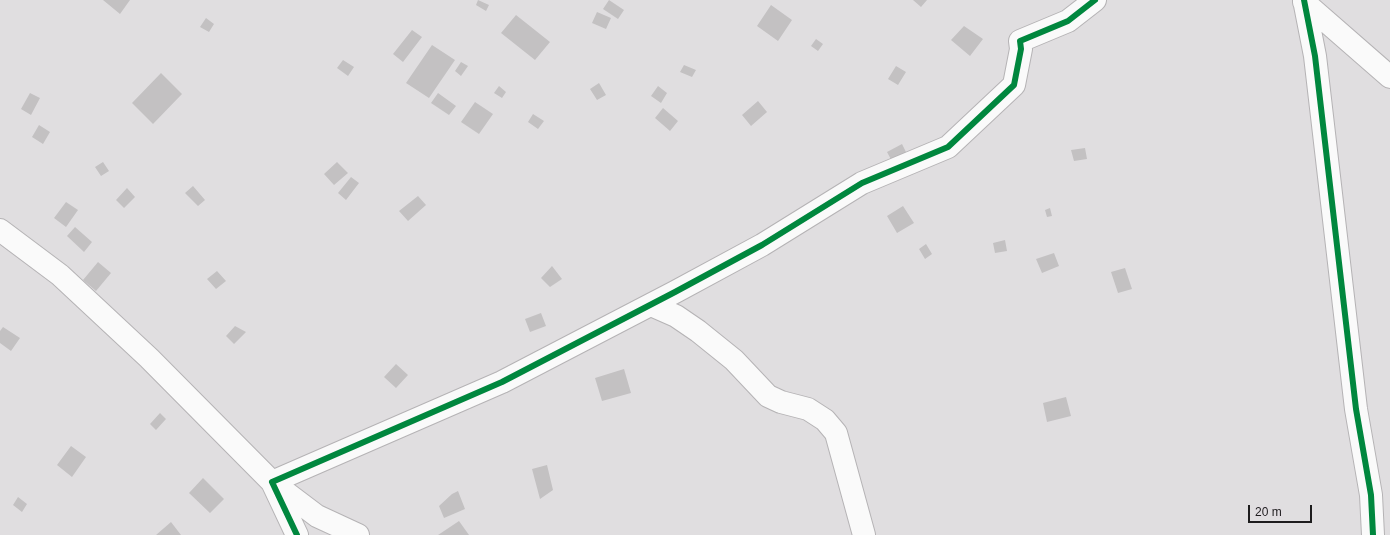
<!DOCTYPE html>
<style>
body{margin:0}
#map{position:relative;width:1390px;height:535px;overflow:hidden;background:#e0dee0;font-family:Helvetica,sans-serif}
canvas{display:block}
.scale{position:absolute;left:1248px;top:505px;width:64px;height:18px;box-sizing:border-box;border:2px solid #1d1c1d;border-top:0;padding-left:5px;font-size:12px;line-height:14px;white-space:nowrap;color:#1d1c1d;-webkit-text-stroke:3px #e1dde1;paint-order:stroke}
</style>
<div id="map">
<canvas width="1390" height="535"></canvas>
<div class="scale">20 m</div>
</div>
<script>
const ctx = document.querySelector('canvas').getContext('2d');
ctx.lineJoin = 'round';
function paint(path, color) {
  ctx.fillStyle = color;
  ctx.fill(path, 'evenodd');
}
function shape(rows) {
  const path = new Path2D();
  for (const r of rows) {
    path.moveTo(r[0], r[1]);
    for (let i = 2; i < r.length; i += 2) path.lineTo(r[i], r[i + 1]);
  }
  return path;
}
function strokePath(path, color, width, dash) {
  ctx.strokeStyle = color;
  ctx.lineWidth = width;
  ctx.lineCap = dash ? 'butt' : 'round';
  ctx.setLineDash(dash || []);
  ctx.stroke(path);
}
paint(shape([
 [103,0,130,0,120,14],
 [478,0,489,5,486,11,476,5],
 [609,0,624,10,618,19,603,9],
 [913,0,927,0,921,7],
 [771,5,792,20,778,41,757,26],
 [597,12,611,18,606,29,592,23],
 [516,15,550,42,535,60,501,33],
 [206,18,214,24,209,32,200,27],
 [964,26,983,39,970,56,951,40],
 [412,30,422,37,403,62,393,54],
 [816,39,823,44,818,51,811,46],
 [432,45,455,60,429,98,406,83],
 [343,60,354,67,348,76,337,68],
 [461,62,468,66,461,76,455,71],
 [684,65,696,70,692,77,680,72],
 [896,66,906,72,898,85,888,79],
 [161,73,182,94,153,124,132,103],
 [599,83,606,95,597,100,590,89],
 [499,86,506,92,502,98,494,93],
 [658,86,667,93,661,103,651,96],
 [30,93,40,98,31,115,21,109],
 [438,93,456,106,449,115,431,103],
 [758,101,767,112,751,126,742,115],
 [475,102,493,114,479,134,461,122],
 [663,108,678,121,670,131,655,118],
 [533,114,544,121,538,129,528,122],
 [39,125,50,132,43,144,32,137],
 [902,144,909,158,894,165,887,152],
 [1085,148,1087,159,1074,161,1071,150],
 [103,162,109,171,101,176,95,167],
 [337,162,348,173,334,185,324,174],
 [351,177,359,183,346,200,338,193],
 [193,186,205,200,198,206,185,193],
 [127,188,135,197,124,208,116,200],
 [418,196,426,205,408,221,399,211],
 [66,202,78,210,66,227,54,218],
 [903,206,914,223,897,233,887,216],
 [1050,208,1052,216,1047,217,1045,210],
 [75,227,92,242,84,252,67,236],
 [1005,240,1007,251,995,253,993,243],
 [926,244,932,254,925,259,919,249],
 [1054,253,1059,266,1042,273,1036,259],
 [98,262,111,273,96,291,83,280],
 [552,266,562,279,550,287,541,278],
 [1125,268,1132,289,1118,293,1111,272],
 [217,271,226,281,216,289,207,279],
 [541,313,546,326,530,332,525,319],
 [235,326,246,332,234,344,226,336],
 [3,327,20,338,11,351,0,343,0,331],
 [396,364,408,375,396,388,384,377],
 [624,369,631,393,602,401,595,378],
 [1066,397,1071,416,1047,422,1043,403],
 [160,413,166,419,156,430,150,424],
 [71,446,86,457,72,477,57,465],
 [547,465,553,490,540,499,532,469],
 [203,478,224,499,210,513,189,493],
 [458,491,465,509,444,518,439,506,452,494],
 [18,497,27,504,22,512,13,505],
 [459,521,469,535,438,535],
 [171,522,181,535,156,535]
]), '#c3c1c2');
const minor = shape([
 [1304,0,1315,56,1356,409,1371,495,1373,535],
 [1304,2,1390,77],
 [0,230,60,275,149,358,272,482,317,516,358,535],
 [651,305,676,316,698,331,734,360,768,396,781,402,808,409,825,420,836,433,864,535],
 [297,535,272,482,502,382,675,292,762,245,862,183,948,147,1014,85,1021,49,1020,41,1068,21,1095,0]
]);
strokePath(minor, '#b5b3b5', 24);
strokePath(minor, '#fafafa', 22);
strokePath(shape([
 [1304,0,1315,56,1356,409,1371,495,1373,535],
 [297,535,272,482,502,382,675,292,762,245,862,183,948,147,1014,85,1021,49,1020,41,1068,21,1095,0]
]), '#00873e', 6);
</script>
